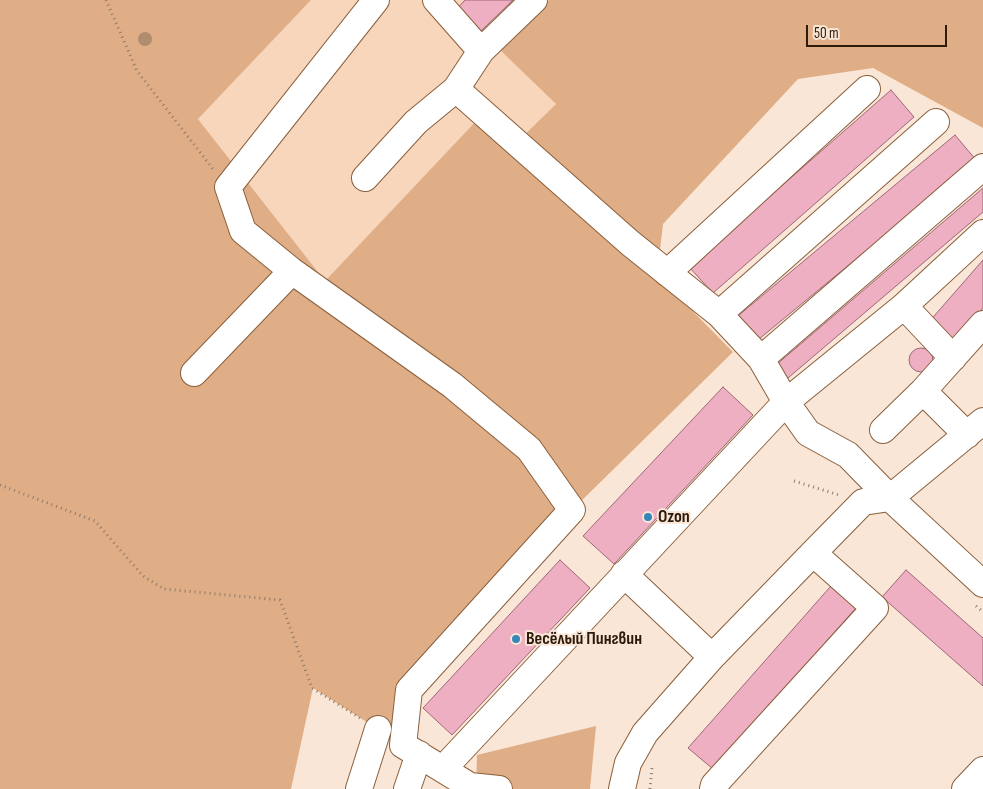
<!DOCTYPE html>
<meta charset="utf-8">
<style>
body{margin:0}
#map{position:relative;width:983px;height:789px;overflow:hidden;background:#fae6d6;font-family:"Sofia Sans Condensed",sans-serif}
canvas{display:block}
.scale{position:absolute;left:806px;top:25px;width:141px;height:22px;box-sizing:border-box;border:2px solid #2c1a0b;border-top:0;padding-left:6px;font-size:15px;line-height:18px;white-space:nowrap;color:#2c1a0b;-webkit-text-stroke:4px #fae6d6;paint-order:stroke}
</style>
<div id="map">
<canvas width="983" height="789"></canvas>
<div class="scale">50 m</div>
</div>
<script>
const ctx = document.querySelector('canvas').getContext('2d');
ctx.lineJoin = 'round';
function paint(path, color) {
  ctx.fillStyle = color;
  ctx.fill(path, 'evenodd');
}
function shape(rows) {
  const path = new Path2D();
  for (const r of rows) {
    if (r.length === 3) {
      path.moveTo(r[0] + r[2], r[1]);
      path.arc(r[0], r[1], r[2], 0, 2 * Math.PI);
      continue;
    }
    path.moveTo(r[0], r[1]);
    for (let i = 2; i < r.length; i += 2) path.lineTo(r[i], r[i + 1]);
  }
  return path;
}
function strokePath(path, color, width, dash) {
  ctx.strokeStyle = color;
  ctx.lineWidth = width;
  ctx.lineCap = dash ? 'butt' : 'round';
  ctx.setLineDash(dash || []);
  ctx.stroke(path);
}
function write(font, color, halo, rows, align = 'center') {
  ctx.font = font + ' "Sofia Sans Condensed",sans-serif';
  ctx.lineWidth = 4;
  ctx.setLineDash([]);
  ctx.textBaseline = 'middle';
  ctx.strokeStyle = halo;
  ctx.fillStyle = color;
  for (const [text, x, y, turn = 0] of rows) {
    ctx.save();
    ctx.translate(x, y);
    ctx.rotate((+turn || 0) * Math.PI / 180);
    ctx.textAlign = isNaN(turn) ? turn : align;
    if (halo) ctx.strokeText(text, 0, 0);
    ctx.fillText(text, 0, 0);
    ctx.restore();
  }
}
paint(shape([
 [311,0,549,0,500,50,556,104,510,149,478,119,325,281,198,119]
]), '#f8d6bc');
paint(shape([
 [0,0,311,0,198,119,325,281,478,119,510,149,556,104,500,50,549,0,983,0,983,128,873,68,798,79,663,224,657,275,733,352,572,510,409,689,403,745,313,688,291,789,0,789],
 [596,726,590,789,476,789,477,755]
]), '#dfae86');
const building = shape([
 [465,0,513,0,478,34,455,11,465,0],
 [891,90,914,117,713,293,689,267,891,90],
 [955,135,976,160,753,344,733,320,955,135],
 [983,188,983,212,788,378,776,365,983,188],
 [983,260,983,308,952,344,928,323,983,260],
 [921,360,12],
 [723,387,753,415,614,564,583,536,723,387],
 [560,560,590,588,452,735,423,708,560,560],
 [906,570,983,638,983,686,882,597,906,570],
 [831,586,856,608,713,769,688,748,831,586]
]);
paint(building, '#edafc1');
strokePath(building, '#9f6677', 1);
const minor = shape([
 [376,0,228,187,243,231,292,271,452,385,529,449,572,510,409,690,403,745,470,786,499,789],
 [436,0,481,51,456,89,630,243,719,314,761,359,786,402,808,433,848,455,890,498,983,584],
 [481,51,534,0],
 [365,178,416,122,456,89],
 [667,273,867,89],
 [904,306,953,358],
 [719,314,936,122],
 [761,359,983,167],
 [194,373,292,271],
 [923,391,967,435],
 [883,430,923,391,983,324],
 [624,574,712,657],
 [443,769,786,402,904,306,983,233],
 [359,789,378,729],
 [407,789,419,754],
 [622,789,628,763,645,733,712,657,813,553,863,502,890,498,983,421],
 [713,789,714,785,875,608,813,553],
 [965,789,983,770]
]);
strokePath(minor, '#8a5f3b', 28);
strokePath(shape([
 [106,0,137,71,213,169],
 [794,481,839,495],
 [0,485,95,521,143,576,164,589,280,600,312,688,360,718],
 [976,606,983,612],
 [650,789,652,768]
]), '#8d7a6b', 3, [1, 4]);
strokePath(minor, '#fff', 26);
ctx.fillStyle = '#b08d6e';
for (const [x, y] of [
 [145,39]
]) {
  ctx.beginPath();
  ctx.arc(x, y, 7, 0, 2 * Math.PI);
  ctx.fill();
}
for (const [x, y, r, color] of [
 [648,517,5,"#3786b8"],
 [516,639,5,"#3786b8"]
]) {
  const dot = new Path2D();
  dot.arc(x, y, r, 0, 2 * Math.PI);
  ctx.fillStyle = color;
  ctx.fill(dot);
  strokePath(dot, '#fae6d6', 2);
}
write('bold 18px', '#2c1a0b', '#fae6d6', [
 ["Ozon",658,517],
 ["Весёлый Пингвин",526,639]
], 'left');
</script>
